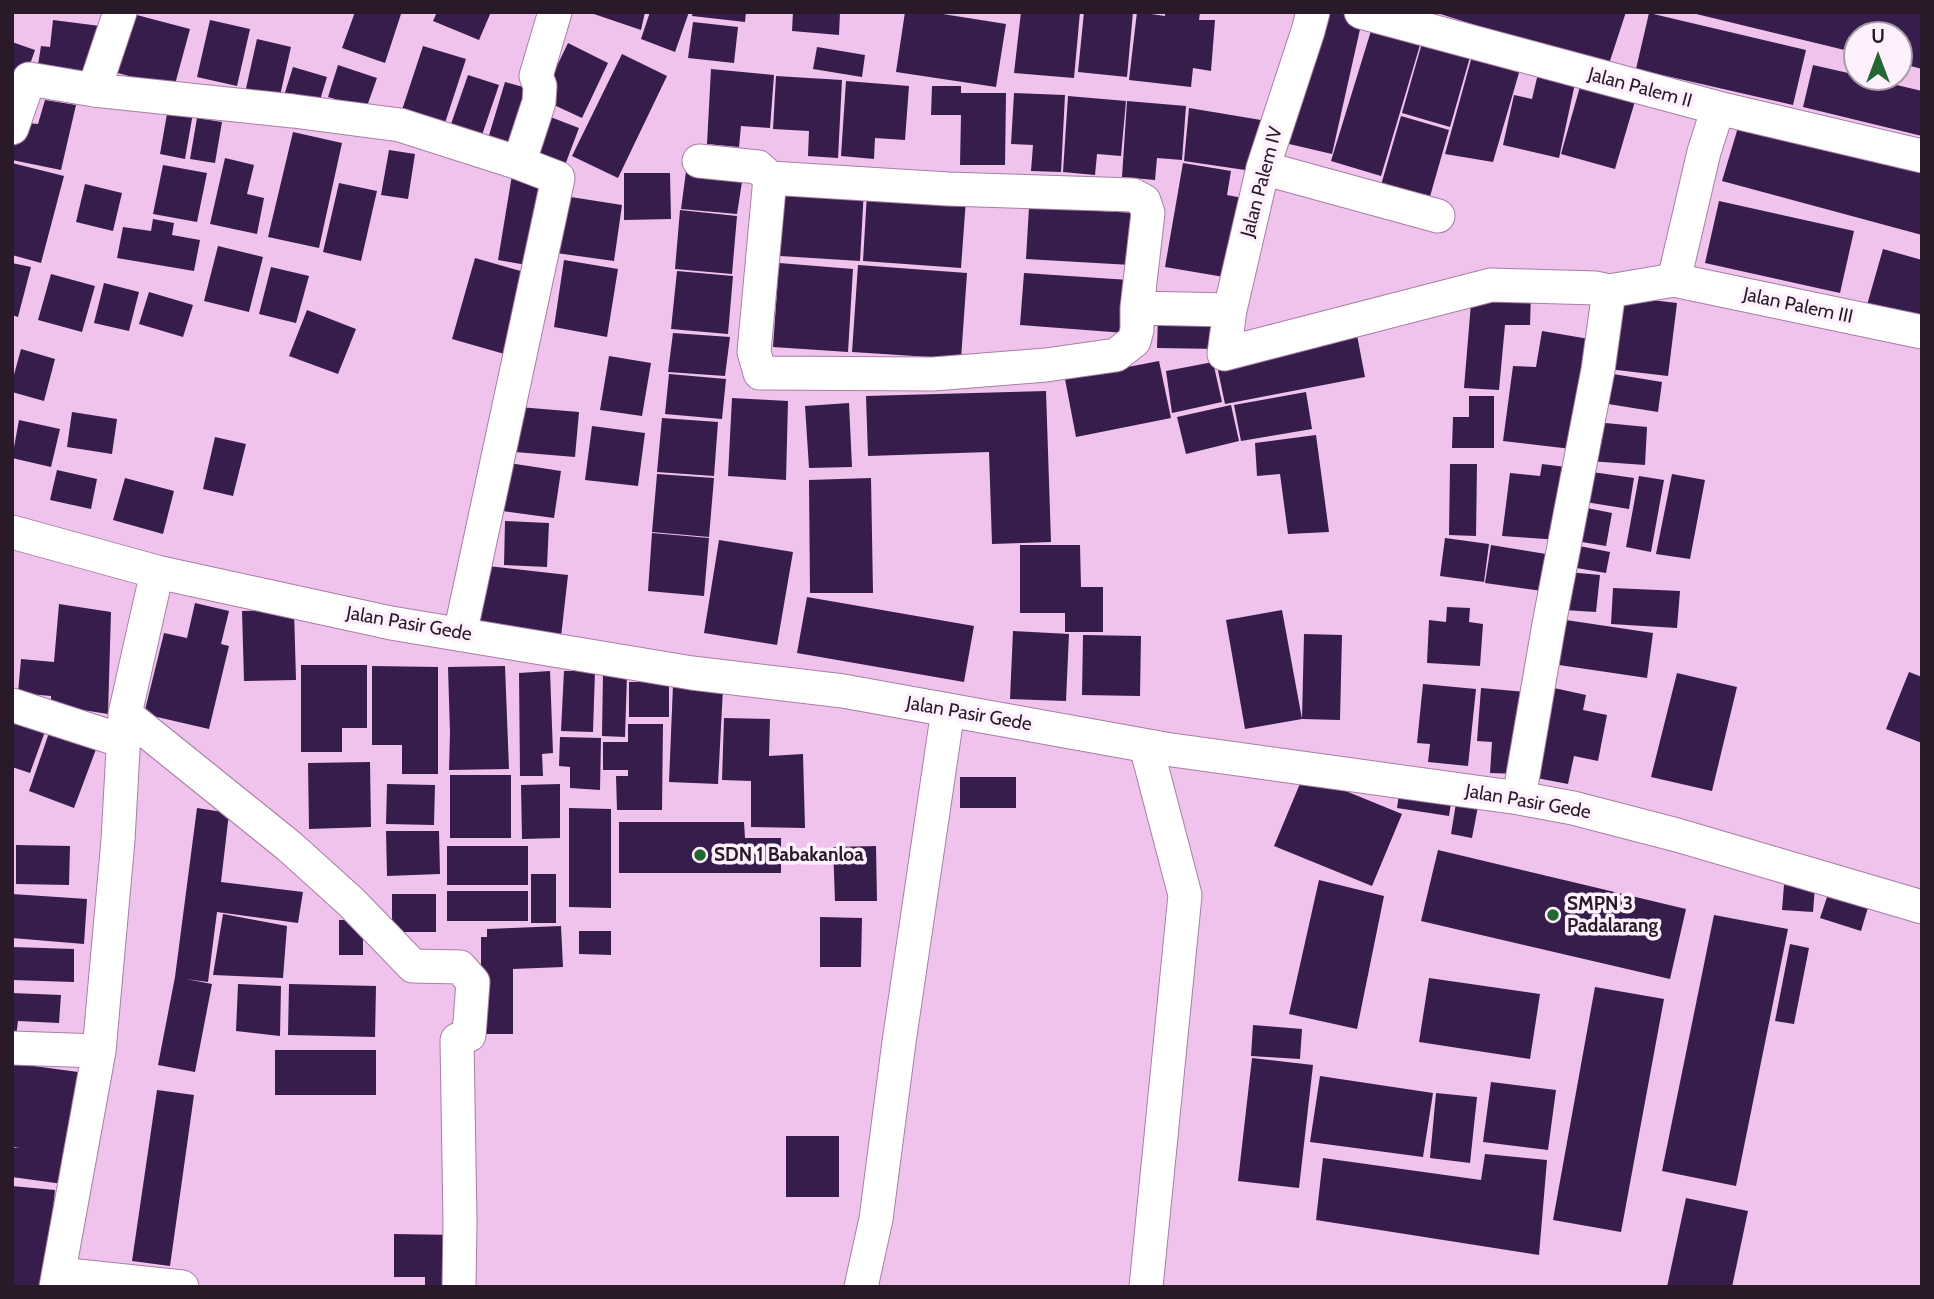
<!DOCTYPE html>
<style>
body{margin:0}
#map{position:relative;width:1934px;height:1299px;overflow:hidden;background:#f0c3ed;font-family:Cabin,sans-serif}
canvas{display:block}
.frame{position:absolute;inset:0;border:14px solid #2a1a29;pointer-events:none}
.north{position:absolute;left:1843px;top:21px;width:70px;height:70px;box-sizing:border-box;background:#fef0fd;border:2px solid #a99aa8;border-radius:50%;rotate:0deg;font-size:19px;font-weight:700;line-height:28px;text-align:center;color:#2a1a29}
.north::after{content:'';display:block;margin:auto;width:24px;height:32px;background:#236833;clip-path:polygon(50% 0,100% 100%,50% 72%,0 100%)}
</style>
<div id="map">
<canvas width="1934" height="1299"></canvas>
<div class="frame"></div>
<div class="north">U</div>
</div>
<script>
const ctx = document.querySelector('canvas').getContext('2d');
ctx.lineJoin = 'round';
function paint(path, color) {
  ctx.fillStyle = color;
  ctx.fill(path, 'evenodd');
}
function shape(rows) {
  const path = new Path2D();
  for (const r of rows) {
    path.moveTo(r[0], r[1]);
    for (let i = 2; i < r.length; i += 2) path.lineTo(r[i], r[i + 1]);
  }
  return path;
}
function strokePath(path, color, width, dash) {
  ctx.strokeStyle = color;
  ctx.lineWidth = width;
  ctx.lineCap = dash ? 'butt' : 'round';
  ctx.setLineDash(dash || []);
  ctx.stroke(path);
}
function write(font, color, halo, rows, align = 'center') {
  ctx.font = font + ' Cabin,sans-serif';
  ctx.lineWidth = 7;
  ctx.setLineDash([]);
  ctx.textBaseline = 'middle';
  ctx.strokeStyle = halo;
  ctx.fillStyle = color;
  for (const [text, x, y, turn = 0] of rows) {
    ctx.save();
    ctx.translate(x, y);
    ctx.rotate((+turn || 0) * Math.PI / 180);
    ctx.textAlign = isNaN(turn) ? turn : align;
    if (halo) ctx.strokeText(text, 0, 0);
    ctx.fillText(text, 0, 0);
    ctx.restore();
  }
}
paint(shape([
 [355,12,395,12,401,14,385,63,342,48],
 [437,12,491,12,479,40,433,21],
 [588,12,645,12,641,30],
 [650,12,689,12,675,52,641,39],
 [693,12,746,12,745,22,692,16],
 [793,12,840,12,839,35,792,31],
 [905,12,930,12,1006,24,996,87,896,72],
 [1021,12,1080,12,1074,78,1014,73],
 [1084,12,1133,12,1127,77,1078,72],
 [1137,12,1165,16,1165,12,1200,12,1199,20,1215,20,1211,71,1193,68,1191,87,1129,80],
 [1314,12,1346,12,1363,16,1332,154,1285,143],
 [1434,12,1626,12,1608,67],
 [1688,12,1922,12,1922,69,1899,63,1899,35,1857,35,1857,53],
 [129,13,190,29,174,88,114,72],
 [1649,13,1806,50,1793,105,1636,69],
 [53,20,100,26,93,79,37,71,41,46,50,47],
 [210,20,250,29,237,86,197,77],
 [1374,21,1423,35,1381,176,1331,161],
 [693,22,738,27,734,63,688,58],
 [1424,36,1472,50,1450,127,1402,113],
 [257,39,291,47,279,100,245,93],
 [12,42,35,50,14,110,12,110],
 [568,43,608,63,582,118,541,99],
 [423,46,466,59,443,129,400,116],
 [817,47,865,55,862,77,813,69],
 [1474,49,1523,59,1493,162,1445,154],
 [622,54,667,76,618,178,572,156],
 [338,65,377,78,366,109,333,105,335,99,328,97],
 [1540,65,1577,74,1559,158,1503,145,1514,95,1532,99],
 [1813,65,1857,75,1857,77,1863,77,1922,91,1922,136,1803,107],
 [293,67,327,77,317,110,283,99],
 [711,69,774,75,770,128,741,126,739,147,707,144],
 [468,75,499,85,481,138,450,127],
 [776,76,842,80,838,158,808,156,809,131,773,129],
 [1583,76,1638,91,1615,169,1561,154],
 [846,81,909,86,905,140,875,138,874,159,841,156],
 [505,82,538,91,520,152,487,142],
 [932,86,961,86,961,93,1006,93,1005,165,960,165,961,115,931,115],
 [1014,93,1065,95,1061,172,1031,171,1033,145,1011,144],
 [1068,96,1126,101,1121,156,1097,154,1095,175,1063,172],
 [45,100,76,105,61,170,12,160,12,143,18,122,38,124],
 [1127,101,1186,106,1182,160,1157,158,1155,180,1122,177],
 [168,108,193,113,185,159,160,154],
 [1189,108,1261,120,1252,171,1184,161],
 [540,113,579,128,562,173,522,158],
 [1401,116,1449,130,1427,207,1379,192],
 [197,118,222,122,215,163,190,159],
 [1739,124,1922,172,1922,235,1722,181],
 [293,132,342,143,319,248,268,237],
 [389,150,415,154,408,199,381,195],
 [225,158,254,165,247,194,264,198,257,234,210,224],
 [12,163,64,176,41,263,12,255],
 [1183,163,1231,171,1227,195,1248,199,1224,277,1165,267],
 [687,164,744,169,737,214,681,209],
 [163,165,207,173,197,222,153,214],
 [624,173,670,173,671,219,624,220],
 [512,175,552,182,538,267,498,260],
 [339,183,377,191,361,261,323,252],
 [85,184,122,193,113,231,76,222],
 [784,184,864,189,860,261,780,256],
 [867,193,966,199,961,268,863,261],
 [558,195,622,205,614,261,549,252],
 [1719,201,1854,231,1840,293,1705,263],
 [1029,207,1135,213,1131,265,1026,259],
 [680,210,737,216,732,274,675,269],
 [153,219,174,223,172,235,200,240,194,271,117,258,123,227,151,231],
 [218,246,263,257,249,312,204,301],
 [1883,249,1922,260,1922,319,1867,305],
 [475,258,531,274,508,355,452,339],
 [564,260,618,269,607,337,554,327],
 [12,263,31,267,18,317,12,315],
 [779,263,853,269,848,352,773,347],
 [858,265,967,273,961,359,852,352],
 [271,267,309,276,296,323,259,314],
 [677,271,733,276,728,334,671,329],
 [1024,273,1129,280,1125,333,1020,325],
 [51,274,95,286,82,332,38,320],
 [104,283,139,292,129,331,94,323],
 [1472,291,1531,293,1530,325,1505,325,1499,390,1464,388],
 [149,292,193,305,183,337,139,324],
 [1617,296,1677,303,1668,376,1608,369],
 [307,310,356,329,338,374,289,356],
 [1158,317,1221,318,1219,349,1157,348],
 [1542,331,1595,340,1580,450,1503,441,1513,366,1536,367],
 [673,333,730,337,725,376,668,372],
 [1357,335,1365,377,1225,404,1216,361],
 [21,349,55,359,44,401,12,392,12,382],
 [609,356,651,363,642,416,600,410],
 [1159,361,1171,418,1076,437,1065,379],
 [1213,362,1222,402,1172,413,1166,371],
 [1607,373,1662,382,1658,412,1602,403],
 [669,374,726,379,722,419,665,414],
 [1046,391,1051,542,992,544,989,452,868,456,866,396],
 [1306,392,1312,429,1241,441,1234,405],
 [1469,396,1494,396,1494,448,1452,448,1453,417,1469,417],
 [732,398,788,401,786,480,728,476],
 [849,403,852,467,809,468,805,406],
 [1231,405,1239,441,1186,454,1177,417],
 [519,407,579,412,575,457,515,452],
 [72,412,117,419,112,454,67,447],
 [662,418,718,422,714,476,657,472],
 [19,420,60,429,51,467,12,458],
 [1595,422,1647,427,1645,465,1589,461],
 [592,426,645,433,638,486,585,480],
 [1316,435,1329,532,1288,534,1280,474,1257,476,1255,443],
 [215,437,246,444,233,496,203,489],
 [509,463,561,471,554,518,502,511],
 [1450,464,1477,464,1476,536,1449,535],
 [1542,464,1574,468,1560,540,1502,536,1510,473,1540,476],
 [57,470,97,479,91,509,50,500],
 [1585,471,1634,478,1629,509,1579,501],
 [657,474,714,478,709,537,652,532],
 [1672,474,1705,480,1690,559,1656,554],
 [1639,476,1664,480,1651,552,1626,547],
 [125,478,174,491,163,534,113,520],
 [871,478,873,593,810,593,809,480],
 [1577,506,1612,513,1606,546,1570,540],
 [505,521,549,523,547,567,504,565],
 [652,533,709,538,704,596,648,591],
 [1445,538,1489,544,1484,582,1440,576],
 [719,540,793,552,777,645,704,633],
 [1569,544,1610,552,1606,573,1565,566],
 [1020,545,1080,545,1081,587,1103,587,1103,632,1065,632,1065,613,1020,613],
 [1491,545,1546,554,1542,591,1485,583],
 [479,565,568,575,561,637,472,626],
 [1568,572,1600,575,1596,612,1564,610],
 [1613,588,1680,591,1677,628,1611,624],
 [807,597,974,626,964,682,797,653],
 [195,603,229,611,221,644,229,646,209,729,144,714,164,633,187,638],
 [59,604,111,612,108,714,51,705,51,696,18,693,21,659,54,662],
 [1447,607,1470,608,1469,622,1483,624,1480,666,1427,663,1429,620,1446,622],
 [294,610,296,680,244,681,242,611],
 [1282,610,1302,719,1245,729,1226,620],
 [1566,620,1653,633,1647,678,1559,665],
 [1013,631,1069,634,1066,701,1010,699],
 [1304,634,1342,635,1340,720,1302,719],
 [1083,635,1141,636,1140,696,1082,695],
 [301,665,367,665,367,728,342,728,342,752,301,752],
 [372,666,438,667,438,774,402,774,402,745,372,745],
 [505,666,509,769,449,770,450,733,448,667],
 [550,671,553,753,542,754,543,776,520,776,519,673],
 [564,671,595,671,593,732,561,731],
 [1909,672,1922,677,1922,743,1886,729],
 [603,673,627,674,625,737,602,736],
 [1677,673,1737,687,1712,791,1651,777],
 [629,682,669,682,669,717,629,717],
 [1423,684,1476,689,1468,766,1428,762,1430,744,1417,743],
 [673,685,723,688,718,784,669,782],
 [1545,686,1586,695,1583,710,1607,715,1598,761,1574,756,1568,784,1526,776],
 [1481,688,1526,692,1521,774,1490,773,1492,742,1477,741],
 [12,714,47,726,30,773,12,767],
 [724,718,770,719,769,756,803,754,805,828,751,827,751,781,722,780],
 [628,724,663,724,662,810,617,810,616,776,628,776,628,770,603,770,603,742,628,742],
 [51,727,98,744,74,808,29,791],
 [560,737,601,738,600,790,570,788,570,767,559,766],
 [370,762,371,827,309,829,308,763],
 [1304,774,1402,814,1372,886,1274,846],
 [450,775,511,775,511,838,450,838],
 [960,777,1016,777,1016,808,960,808],
 [387,784,435,785,434,825,386,824],
 [560,784,560,838,522,839,521,785],
 [1400,788,1452,796,1449,816,1397,808],
 [1457,797,1479,801,1472,838,1451,834],
 [197,808,229,813,221,882,303,892,298,923,217,912,208,982,186,979,212,984,195,1072,158,1065,175,977],
 [569,808,611,809,611,908,569,907],
 [619,822,744,822,745,838,781,838,781,873,619,873],
 [386,831,439,831,440,874,387,876],
 [16,845,70,846,69,885,16,884],
 [447,846,528,846,528,885,447,885],
 [876,846,877,901,835,901,833,847],
 [1438,850,1686,909,1670,979,1421,921],
 [531,874,556,874,556,923,531,923],
 [1319,880,1384,896,1357,1029,1289,1014],
 [1784,885,1815,887,1813,912,1782,910],
 [447,891,528,891,528,921,447,921],
 [1829,891,1869,904,1861,931,1820,918],
 [12,894,87,899,84,944,12,938],
 [392,894,436,894,436,932,392,932],
 [223,914,287,926,283,978,213,975],
 [1714,915,1788,929,1736,1186,1662,1171],
 [820,917,862,918,861,967,820,967],
 [339,920,363,920,363,955,339,955],
 [561,926,563,967,513,969,513,1034,481,1034,481,937,487,937,487,929],
 [579,931,611,931,611,955,579,954],
 [1790,944,1809,948,1794,1024,1775,1021],
 [12,947,74,949,74,982,12,980],
 [1429,978,1540,994,1530,1059,1419,1042],
 [238,984,281,986,280,1036,236,1031],
 [289,984,376,986,375,1037,288,1035],
 [1595,987,1664,999,1621,1232,1553,1220],
 [12,993,61,995,59,1023,18,1021,16,1037,12,1036],
 [1253,1025,1302,1029,1300,1059,1251,1056],
 [275,1050,376,1050,376,1095,275,1095],
 [1252,1058,1313,1065,1299,1188,1238,1181],
 [12,1063,78,1072,63,1184,12,1177,12,1148,20,1148,12,1147],
 [1320,1076,1433,1093,1423,1157,1310,1142],
 [1491,1082,1556,1090,1548,1150,1483,1142],
 [157,1090,194,1095,170,1266,132,1261],
 [1436,1093,1477,1097,1470,1163,1430,1158],
 [786,1136,839,1136,839,1197,786,1197],
 [1485,1154,1547,1160,1539,1255,1316,1220,1323,1158,1481,1180],
 [12,1186,55,1190,45,1287,12,1287],
 [1686,1198,1748,1211,1732,1287,1667,1287],
 [394,1234,457,1235,456,1287,425,1287,425,1277,394,1277]
]), '#371d4b');
const street = shape([
 [1313,12,1308,31,1263,168,1230,310,1224,354,1491,285,1596,288,1609,291,1674,280,1922,332],
 [1361,12,1718,108,1922,156],
 [94,90,120,12],
 [12,128,29,79,94,90,293,111,400,125,519,163],
 [699,161,758,167,770,178,948,189,1133,195,1144,201,1148,213,1137,308,1137,330,1134,341,1116,355,1046,365,933,374,760,373,754,352,770,178],
 [1263,168,1438,216],
 [1674,280,1704,152,1718,108],
 [1137,308,1230,310],
 [12,532,157,572,391,623,692,673,843,691,1165,749,1519,798,1573,808,1677,835,1922,907],
 [460,634,558,178,519,163,539,102,540,86,536,76,555,12],
 [12,705,123,741],
 [125,714,289,846,351,902,413,966,460,967,473,982,469,1035,457,1040,460,1222,459,1287],
 [1519,798,1549,624,1598,370,1609,291],
 [12,1048,99,1051],
 [59,1274,182,1287],
 [56,1287,99,1051,118,840,125,714,157,572],
 [861,1287,876,1219,899,1042,948,710],
 [1146,1287,1185,895,1146,746]
]);
strokePath(street, '#a87ea5', 35);
strokePath(street, '#fff', 33);
for (const [x, y, r, color] of [
 [700,855,7,"#236833"],
 [1553,915,7,"#236833"]
]) {
  const dot = new Path2D();
  dot.arc(x, y, r, 0, 2 * Math.PI);
  ctx.fillStyle = color;
  ctx.fill(dot);
  strokePath(dot, '#fef0fd', 2.5);
}
write('19px', '#2a1a29', '#fef0fd', [
 ["Jalan Palem II",1640,88,15],
 ["Jalan Palem IV",1262,182,-75],
 ["Jalan Palem III",1798,306,12],
 ["Jalan Pasir Gede",409,624,10],
 ["Jalan Pasir Gede",969,714,10],
 ["Jalan Pasir Gede",1528,802,10]
]);
write('bold 19px', '#2a1a29', '#fef0fd', [
 ["SDN 1 Babakanloa",714,855],
 ["SMPN 3",1567,904],
 ["Padalarang",1567,926]
], 'left');
</script>
